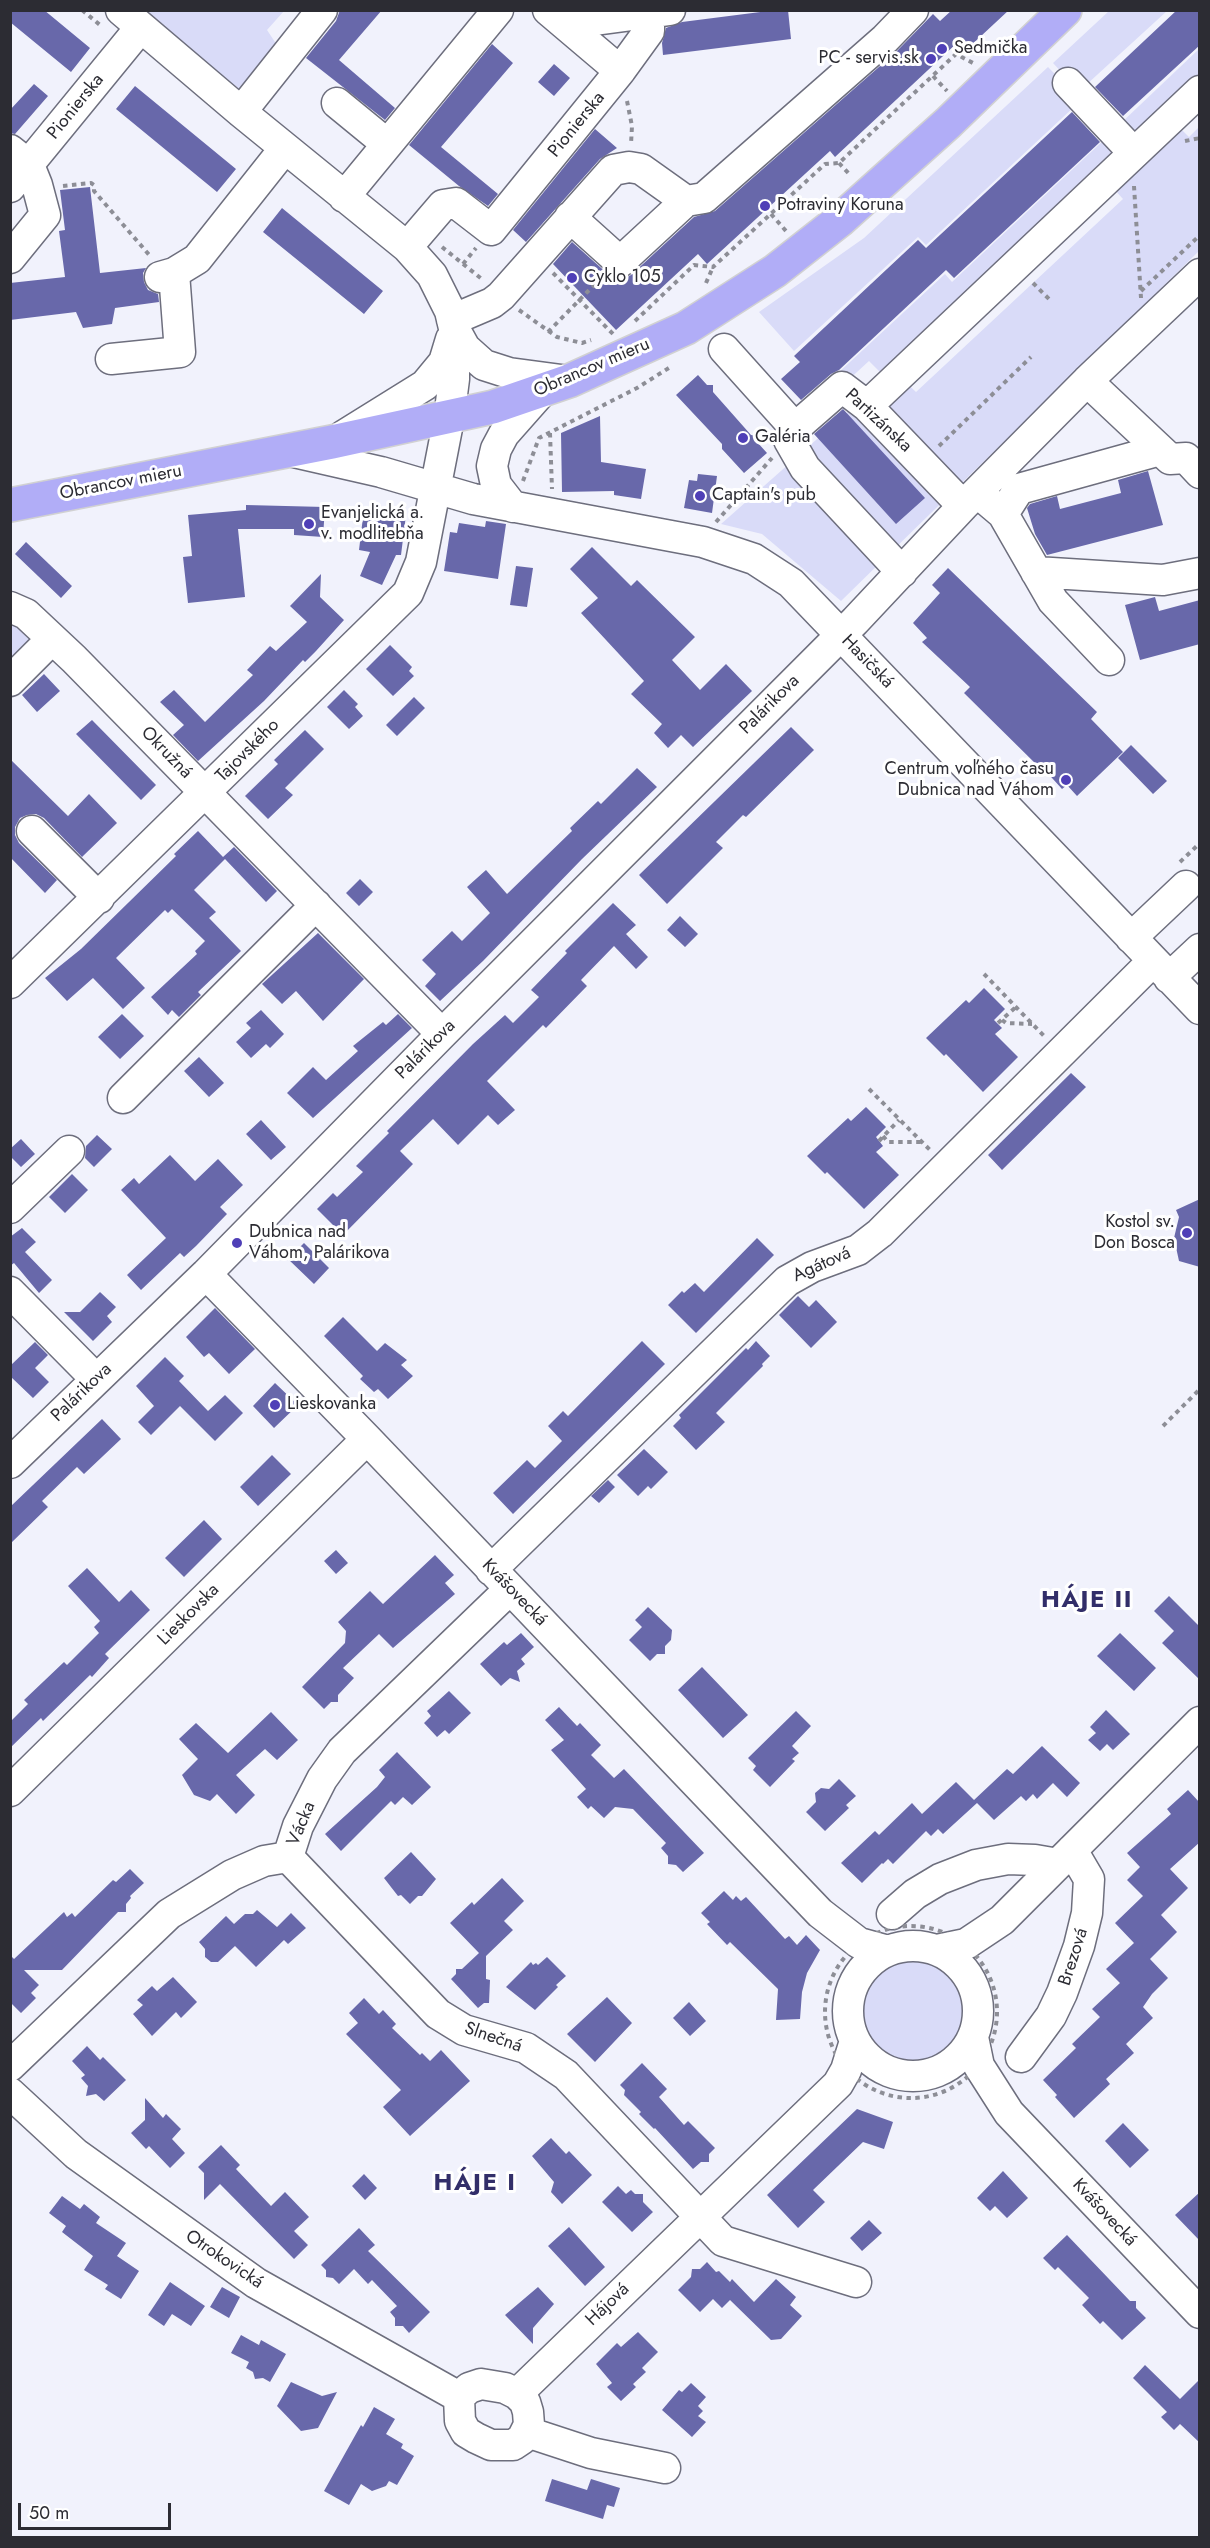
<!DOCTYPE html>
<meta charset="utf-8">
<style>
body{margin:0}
#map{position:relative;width:1210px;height:2548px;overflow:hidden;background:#f1f2fc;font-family:Jost,sans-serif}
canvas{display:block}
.frame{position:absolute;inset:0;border:12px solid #2c2c33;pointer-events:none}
.scale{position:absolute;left:18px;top:2503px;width:153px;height:27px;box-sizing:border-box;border:3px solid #2c2c33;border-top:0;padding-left:8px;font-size:18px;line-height:21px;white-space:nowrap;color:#2c2c33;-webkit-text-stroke:4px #fff;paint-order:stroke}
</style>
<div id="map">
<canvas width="1210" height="2548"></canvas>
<div class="frame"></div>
<div class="scale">50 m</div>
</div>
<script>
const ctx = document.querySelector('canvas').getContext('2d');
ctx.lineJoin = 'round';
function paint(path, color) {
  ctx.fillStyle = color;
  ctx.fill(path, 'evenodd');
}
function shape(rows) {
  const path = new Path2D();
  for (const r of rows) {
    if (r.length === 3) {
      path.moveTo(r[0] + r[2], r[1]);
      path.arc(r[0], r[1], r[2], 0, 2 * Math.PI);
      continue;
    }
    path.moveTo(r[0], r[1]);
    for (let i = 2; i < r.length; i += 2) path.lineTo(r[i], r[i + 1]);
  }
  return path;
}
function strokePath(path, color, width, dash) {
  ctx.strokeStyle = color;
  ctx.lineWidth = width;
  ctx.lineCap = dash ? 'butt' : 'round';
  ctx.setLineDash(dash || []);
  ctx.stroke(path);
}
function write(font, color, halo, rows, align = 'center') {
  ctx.font = font + ' Jost,sans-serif';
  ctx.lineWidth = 6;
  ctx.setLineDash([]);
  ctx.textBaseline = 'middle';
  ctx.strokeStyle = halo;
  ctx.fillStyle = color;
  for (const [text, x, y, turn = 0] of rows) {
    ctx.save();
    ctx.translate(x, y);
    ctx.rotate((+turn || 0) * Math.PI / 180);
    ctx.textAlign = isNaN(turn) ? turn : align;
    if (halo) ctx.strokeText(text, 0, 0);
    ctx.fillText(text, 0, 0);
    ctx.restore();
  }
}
paint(shape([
 [143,11,284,11,267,30,279,48,243,92],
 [1109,11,1167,11,1086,85,1120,124,1199,49,1199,75,1127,143,1053,63],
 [1048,67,1124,145,881,373,869,361,845,383,837,374,945,274,952,282,1106,138,1075,106,926,245,918,237,794,351,759,312,864,238],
 [1178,126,1189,137,1199,127,1199,251,841,601,762,534,721,524,894,371,916,392,1123,199,1113,188],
 [11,616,34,640,11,674],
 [914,2012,51]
]), '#d9dbf8');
paint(shape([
 [10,10,44,10,90,48,71,72,10,22],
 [340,10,382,10,339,60,395,108,385,120,306,58,336,21],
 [776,10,788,10,791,39,663,55,662,43,666,28,682,22],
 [952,10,1009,10,966,50,958,42,835,157,830,151,707,264,698,254,616,330,553,264,572,242,609,275,615,279,624,279,631,275,694,217,715,211,896,52,933,14,940,21],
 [1177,10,1200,10,1200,45,1123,116,1095,87],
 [492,44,513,63,441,147,498,194,488,206,459,186,409,145],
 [554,64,570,78,554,96,538,82],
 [34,84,48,96,15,134,10,133,10,110],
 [135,86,236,169,217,192,116,109],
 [1072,112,1100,142,954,278,946,270,839,370,831,374,801,400,781,379,800,362,794,356,918,240,926,248],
 [595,129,617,148,600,159,526,242,513,230],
 [90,187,100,273,146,268,143,273,144,282,148,290,158,294,159,302,115,308,112,324,83,328,76,312,10,320,10,283,65,277,59,231,65,230,60,190],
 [282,208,383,291,364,314,263,232],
 [698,375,707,385,713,385,713,392,751,435,758,436,757,442,767,453,744,473,722,449,722,444,676,395],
 [843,409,925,498,896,524,814,434],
 [600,416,601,462,646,469,641,499,614,495,614,491,562,492,561,433],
 [1148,471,1163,525,1047,555,1035,534,1027,508,1030,504,1057,496,1060,509,1121,493,1118,480],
 [698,474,717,476,712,513,684,508,689,480,697,481],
 [246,505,325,507,323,537,294,535,294,529,238,529,245,597,188,603,183,557,192,556,188,515,246,510],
 [364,509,406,515,401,555,396,555,382,585,360,576,370,552,359,550],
 [486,521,506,524,498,579,444,571,450,532,457,533,459,523,485,527],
 [26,542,72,586,61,598,15,554],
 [592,547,631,586,637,580,695,637,672,660,700,690,726,664,752,691,693,747,681,735,668,748,654,733,662,724,631,694,644,681,581,613,598,598,570,569],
 [516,566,533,568,527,607,510,605],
 [948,568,1097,712,1091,719,1123,752,1077,796,1067,785,1062,789,1043,768,1041,769,964,693,970,687,922,642,927,638,913,623,940,593,932,585],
 [321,574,320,597,344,620,316,651,305,662,303,660,264,701,198,761,173,735,184,725,160,702,174,690,205,722,253,675,247,670,270,646,276,651,307,622,290,606],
 [1155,597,1159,611,1200,600,1200,644,1140,660,1125,605],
 [390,645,412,667,409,671,414,676,393,696,366,669],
 [44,674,60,691,37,712,22,695],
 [344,690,358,704,355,707,363,716,349,729,327,707],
 [414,697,425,708,397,736,386,725],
 [92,720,156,785,141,800,76,734],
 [791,727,814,750,746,817,743,815,716,842,723,848,667,904,639,875],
 [305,730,324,749,285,788,293,795,268,819,245,796,278,764,274,760],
 [1131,745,1167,781,1153,794,1118,758],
 [10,759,68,816,89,794,117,823,82,857,44,818,36,814,27,815,20,818,15,827,15,835,19,843,57,880,45,893,10,857],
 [637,768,657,787,582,859,483,961,440,1001,425,986,436,974,422,960,452,931,462,941,490,913,467,887,486,870,507,894,572,831,570,828,598,801,601,804],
 [198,831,223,857,234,847,277,891,266,902,225,859,194,890,216,912,209,918,241,951,198,992,201,995,179,1017,172,1010,168,1015,151,997,197,954,195,951,205,941,172,909,168,913,165,910,116,958,145,988,123,1009,93,978,67,1001,45,978,81,949,176,856,174,854],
 [360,879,373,892,359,906,346,893],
 [613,903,636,925,626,934,648,957,636,969,614,946,581,980,587,986,546,1028,543,1025,487,1081,515,1110,498,1125,488,1115,458,1145,433,1119,400,1151,413,1164,343,1235,317,1209,333,1193,337,1197,363,1172,356,1166,389,1133,387,1131,473,1044,505,1015,513,1023,539,997,531,990,567,953,565,951],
 [680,916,698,934,685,947,667,930],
 [318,933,364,979,323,1021,296,991,282,1004,262,984],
 [984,988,1005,1009,994,1020,1002,1028,995,1034,1018,1057,983,1092,946,1054,944,1056,926,1038,966,1000,969,1003],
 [261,1010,284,1034,270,1048,266,1044,251,1058,236,1042,251,1028,246,1023],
 [122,1014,144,1036,120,1059,98,1037],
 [398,1014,412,1028,313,1118,287,1093,313,1067,326,1080,358,1051,353,1046,383,1022,386,1025],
 [199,1057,224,1083,209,1097,184,1071],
 [1071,1073,1086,1087,1002,1170,988,1155],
 [866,1107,886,1127,876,1137,883,1146,876,1152,899,1175,864,1209,827,1172,825,1174,807,1156,848,1118,851,1121],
 [261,1120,286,1147,271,1160,246,1134],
 [97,1135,112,1149,94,1167,85,1158,86,1146],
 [21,1139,35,1154,21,1167,10,1156,10,1149],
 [170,1155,195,1181,218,1159,243,1185,220,1207,227,1214,196,1246,184,1257,180,1253,141,1290,127,1275,166,1238,121,1190,134,1178,139,1184],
 [72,1174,88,1190,65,1213,49,1197],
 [1200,1199,1200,1267,1179,1261,1174,1238,1179,1217,1176,1210],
 [22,1228,36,1242,25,1252,52,1280,39,1293,14,1263,10,1266,10,1237],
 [757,1238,774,1255,696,1333,668,1305,682,1291,684,1293,695,1283,704,1292],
 [304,1243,329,1268,314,1284,288,1259],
 [100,1292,116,1307,107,1316,112,1322,93,1341,64,1312,80,1312],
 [798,1296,809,1307,816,1300,837,1322,811,1348,779,1315],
 [215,1308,255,1349,229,1374,209,1353,204,1357,186,1337],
 [343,1317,377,1351,385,1343,407,1360,401,1365,413,1376,388,1399,378,1389,374,1392,360,1379,363,1376,324,1336],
 [642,1341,665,1364,513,1514,493,1493,527,1460,535,1468,562,1441,548,1426,563,1411,568,1416],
 [756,1341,770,1356,762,1364,763,1366,716,1413,725,1422,696,1450,673,1426,681,1418,679,1415,746,1348,748,1350],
 [35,1342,48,1355,35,1368,49,1382,33,1398,10,1376,10,1366],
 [165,1357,184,1376,179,1381,208,1411,225,1395,243,1413,215,1441,180,1406,151,1435,138,1422,154,1406,136,1386],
 [275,1383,298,1405,274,1428,253,1406],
 [102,1419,121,1439,84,1474,77,1467,42,1501,48,1507,10,1544,10,1507],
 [644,1449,668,1472,651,1489,648,1486,638,1496,617,1475],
 [272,1455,291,1474,258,1506,240,1487],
 [608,1480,615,1487,599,1503,591,1496],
 [204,1520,222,1539,184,1577,165,1558],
 [336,1550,348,1563,336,1574,324,1561],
 [435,1555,454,1575,445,1583,455,1594,393,1648,379,1634,343,1668,354,1678,338,1695,338,1702,331,1702,324,1709,302,1687,345,1643,346,1631,338,1622,370,1591,383,1604],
 [87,1568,119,1602,131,1590,150,1610,105,1654,109,1658,92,1677,90,1675,43,1721,41,1718,10,1748,10,1722,28,1704,24,1700,64,1662,67,1665,99,1633,94,1627,100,1621,68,1586],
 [1169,1596,1200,1627,1200,1680,1162,1643,1174,1631,1154,1611],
 [648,1607,672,1630,671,1640,665,1646,665,1654,657,1654,650,1661,629,1640,642,1627,635,1620],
 [521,1633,534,1647,521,1659,525,1664,517,1671,520,1682,510,1678,501,1686,480,1664,504,1642,507,1645],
 [1120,1633,1156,1668,1134,1691,1097,1656],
 [702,1667,748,1715,723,1738,678,1690],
 [449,1691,471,1713,449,1734,445,1730,437,1737,424,1723,431,1716,427,1711],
 [559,1707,577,1726,580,1723,601,1745,591,1755,614,1778,624,1769,704,1853,683,1872,676,1865,668,1864,668,1856,661,1848,666,1843,633,1809,615,1807,604,1818,591,1806,588,1809,577,1797,586,1789,551,1750,564,1740,545,1720],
 [1106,1710,1130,1734,1113,1750,1107,1744,1100,1751,1088,1740,1096,1733,1090,1727],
 [796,1711,811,1726,792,1746,799,1753,792,1759,795,1761,770,1787,753,1770,756,1766,748,1758],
 [271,1712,298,1740,277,1760,265,1749,236,1775,255,1795,236,1814,217,1794,210,1801,194,1795,182,1775,198,1759,179,1739,196,1723,228,1753],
 [1042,1746,1080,1783,1067,1797,1053,1783,1037,1799,1033,1794,1026,1801,1021,1796,994,1820,974,1800,1007,1769,1013,1774],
 [397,1752,431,1787,412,1805,403,1797,395,1805,391,1801,341,1851,325,1834,377,1787,385,1777,379,1770],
 [839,1779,856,1796,846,1805,849,1808,825,1831,806,1812,816,1802,815,1793,821,1788,829,1789],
 [956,1782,977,1803,943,1834,938,1829,931,1836,926,1831,893,1864,888,1859,883,1864,882,1863,862,1883,841,1863,875,1831,879,1835,912,1803,922,1814],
 [1188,1790,1200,1803,1200,1842,1170,1869,1188,1888,1161,1915,1177,1932,1150,1959,1168,1978,1152,1994,1143,2007,1153,2018,1126,2044,1134,2053,1106,2079,1110,2084,1074,2118,1055,2097,1057,2095,1043,2080,1076,2048,1072,2044,1100,2017,1092,2009,1120,1983,1106,1969,1134,1943,1115,1923,1143,1896,1127,1880,1140,1867,1127,1853,1171,1814,1167,1809],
 [411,1852,436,1879,422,1896,418,1896,410,1904,401,1895,398,1896,384,1878],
 [130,1869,144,1883,130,1896,131,1898,126,1904,126,1912,118,1912,62,1970,24,1970,39,1985,31,1993,36,1998,21,2013,10,2002,10,1955,14,1959,64,1912,67,1917,72,1913,75,1917,113,1880,116,1882],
 [502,1878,524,1901,504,1921,513,1930,486,1956,486,1979,490,1980,489,2003,484,2003,478,2008,451,1979,456,1974,456,1969,462,1969,479,1953,450,1923,472,1902,474,1905],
 [724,1891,733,1900,736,1896,741,1901,746,1897,785,1939,789,1936,797,1945,806,1935,820,1950,807,1973,802,1992,800,2019,776,2020,778,1989,730,1942,727,1945,707,1924,710,1922,701,1913],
 [257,1910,277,1927,291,1913,306,1928,288,1944,284,1940,256,1967,235,1946,218,1962,211,1962,205,1957,205,1949,199,1942,226,1916,234,1924,245,1914,253,1914],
 [547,1957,566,1976,556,1985,558,1987,535,2010,506,1987,531,1962,533,1965,536,1963,538,1965],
 [173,1977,197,2002,181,2018,176,2012,152,2036,133,2014,143,2005,137,2000,152,1986,157,1991],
 [607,1997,632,2023,595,2062,567,2034],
 [364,1998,379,2014,383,2010,396,2024,392,2028,420,2055,422,2053,430,2061,441,2050,470,2081,410,2136,383,2107,401,2090,346,2034,358,2023,349,2013],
 [689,2002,706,2021,690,2036,673,2018],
 [87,2046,100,2060,103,2057,126,2080,104,2101,96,2094,86,2096,88,2086,81,2078,85,2075,72,2061],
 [642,2063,667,2089,659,2097,684,2125,688,2121,715,2148,709,2154,709,2162,701,2162,693,2169,655,2128,654,2129,639,2114,641,2112,624,2095,625,2090,620,2085],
 [145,2098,163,2118,166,2114,181,2129,172,2139,185,2153,170,2168,149,2146,146,2149,131,2133,145,2120],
 [857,2109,893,2122,884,2149,863,2142,813,2190,825,2202,798,2228,767,2195],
 [1123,2123,1149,2150,1130,2168,1105,2141],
 [551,2138,566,2154,569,2151,592,2175,562,2204,551,2192,554,2182,532,2156],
 [221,2145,240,2165,236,2169,271,2206,285,2192,309,2217,294,2231,308,2245,294,2259,220,2184,204,2200,204,2173,198,2167],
 [1003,2171,1028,2198,1007,2218,995,2206,990,2211,977,2198],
 [364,2174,377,2188,365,2200,352,2186],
 [618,2186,626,2194,631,2190,635,2194,643,2194,643,2202,653,2212,632,2232,602,2202],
 [1200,2192,1200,2241,1175,2215],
 [62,2196,80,2209,84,2204,100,2217,96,2223,126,2243,117,2256,139,2271,121,2299,105,2289,108,2285,84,2270,93,2256,62,2232,66,2226,49,2213],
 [869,2220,882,2233,862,2251,850,2238],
 [569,2227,605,2267,585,2286,548,2246],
 [359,2228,375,2245,368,2251,430,2312,409,2333,403,2326,395,2326,395,2318,390,2312,397,2306,372,2280,368,2284,354,2269,339,2284,333,2278,326,2277,326,2270,321,2265],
 [1067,2235,1130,2301,1136,2301,1136,2308,1146,2318,1122,2340,1103,2321,1100,2324,1082,2305,1089,2298,1058,2267,1055,2270,1043,2258],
 [707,2262,716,2272,719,2271,730,2282,732,2279,754,2302,776,2279,796,2297,790,2305,802,2316,781,2339,771,2340,730,2300,722,2308,713,2299,700,2312,678,2290,691,2277,692,2269,700,2269],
 [170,2282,205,2306,191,2326,172,2314,164,2326,148,2315],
 [222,2287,240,2297,229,2318,210,2307],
 [538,2287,554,2304,533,2328,533,2344,505,2315],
 [638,2332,658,2352,642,2368,646,2372,633,2384,636,2387,621,2401,607,2387,612,2383,596,2364,617,2343,621,2347],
 [241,2335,259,2345,261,2340,286,2354,270,2382,263,2378,255,2379,253,2372,246,2368,249,2362,231,2353],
 [1145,2365,1180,2399,1200,2379,1200,2443,1180,2424,1174,2430,1161,2417,1167,2412,1133,2378],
 [291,2382,322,2396,337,2392,318,2428,301,2431,277,2406],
 [691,2383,706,2397,698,2406,703,2411,698,2416,706,2422,692,2437,662,2410,679,2390,682,2392],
 [374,2407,395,2419,386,2434,403,2444,401,2448,414,2456,397,2485,389,2481,386,2486,372,2491,361,2484,349,2505,324,2491,361,2425,363,2427],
 [552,2479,587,2490,591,2479,620,2488,614,2507,607,2505,603,2519,545,2501]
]), '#6868aa');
const minor = shape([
 [548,10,620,71],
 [565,24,670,10],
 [1068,83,1134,153],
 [337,103,387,144],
 [241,112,322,10],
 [10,150,29,165,37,185,45,215,10,258],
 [10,187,141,27],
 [344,197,498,10],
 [570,217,620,262,686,201,704,198,885,39,913,10],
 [407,247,443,205,456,203,491,230,620,71,649,31,649,13],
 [160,277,174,273,197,259,285,148],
 [452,320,492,303,501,296,613,170,629,167,641,169,686,201],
 [454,328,465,348,484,365,509,373,569,381],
 [724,349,795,428],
 [111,359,180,352,174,273],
 [1087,381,1170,459,1186,458,1200,473],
 [867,406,1200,91],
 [343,436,425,385,444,362,451,339],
 [289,451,381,472,473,499,703,542,754,559,791,583,1200,1009],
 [977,492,1003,514,1053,601,1109,660],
 [513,507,496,485,492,466,496,449,504,434,542,391],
 [1003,514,1019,489,1160,450],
 [902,572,805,468,789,440,795,428,842,387,867,406,963,506],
 [1036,572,1163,580,1200,573],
 [10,607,26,614,74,659,442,1034],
 [10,681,52,639],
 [32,831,99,898],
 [1131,938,1186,886],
 [1169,978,1200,949],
 [10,983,408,593,421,562,449,418,454,379,454,328,450,311,432,275,407,247,241,112,121,10],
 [123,1098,316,905],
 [10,1208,69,1151],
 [206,1274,367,1439,820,1913,859,1943,888,1951],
 [10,1292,96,1379],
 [10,1463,206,1274,442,1034,855,621,963,506,1087,381,1200,274],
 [491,1570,787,1281,812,1267,858,1250,880,1233,1153,961],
 [10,1791,367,1439],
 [288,1857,438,2014,464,2030,526,2048,566,2075,723,2241,856,2282],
 [892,1914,915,1894,940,1879,976,1865,1008,1859,1035,1860,1058,1864],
 [913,2011,65],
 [937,1950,966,1944,1002,1920,1200,1722],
 [973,2037,979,2066,1009,2113,1200,2313],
 [1021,2057,1051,2016,1062,1993,1079,1946,1087,1913,1089,1879,1072,1850],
 [10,2066,169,1914,232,1875,264,1861,288,1857,298,1826,322,1779,342,1751,510,1589],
 [10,2093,76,2154,256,2283,459,2397],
 [481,2384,505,2388,517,2394,525,2402,528,2412,529,2425,522,2439,513,2445,491,2445,476,2438,466,2432,460,2421,459,2397,469,2388,481,2384],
 [517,2394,838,2084,846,2070,855,2041],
 [527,2432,591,2453,665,2468]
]);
const major = shape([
 [10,505,332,442,493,407,569,381,686,328,775,271,840,220,948,123,1065,10]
]);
strokePath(minor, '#6d6e7d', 33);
strokePath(major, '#d1d1d2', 36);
strokePath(shape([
 [82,10,100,25],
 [933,76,947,91],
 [627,101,632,126,631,144],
 [1185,141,1200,138],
 [839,163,851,176],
 [63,186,91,183,94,185,94,191,151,257],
 [1134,186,1141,298],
 [771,214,786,231],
 [442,247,483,280],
 [463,264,476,248],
 [553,273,613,334],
 [706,283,713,267],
 [1033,283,1052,302],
 [1141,291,1200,235],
 [519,310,557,337,582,343,591,340],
 [635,321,694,265,713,267,825,164,839,163,956,54,973,63],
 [548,332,601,278],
 [550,433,552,489],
 [939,446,1031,357],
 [523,481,539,438,637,388,672,366],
 [716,522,772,458],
 [1180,862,1200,843],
 [984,974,1044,1036],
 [1002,1020,1006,1023,1032,1024],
 [998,1023,1016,1007],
 [869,1089,931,1151],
 [883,1136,888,1142,921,1142],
 [879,1141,899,1120],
 [1163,1426,1200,1389],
 [911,2012,86]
]), '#8d8e96', 4, [4.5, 4.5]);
strokePath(minor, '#fff', 30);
strokePath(major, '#b1adf7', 33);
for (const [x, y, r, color] of [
 [942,49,6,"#4f3fb7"],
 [931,59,6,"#4f3fb7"],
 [765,206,6,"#4f3fb7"],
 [572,278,6,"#4f3fb7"],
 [743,438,6,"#4f3fb7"],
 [700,496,6,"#4f3fb7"],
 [309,524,6,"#4f3fb7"],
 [1066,780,6,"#4f3fb7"],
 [1187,1233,6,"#4f3fb7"],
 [237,1243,6,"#4f3fb7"],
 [275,1405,6,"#4f3fb7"]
]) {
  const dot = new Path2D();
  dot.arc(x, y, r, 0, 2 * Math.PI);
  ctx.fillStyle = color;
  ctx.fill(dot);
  strokePath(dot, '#fff', 2);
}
write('18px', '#2c2c33', '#fff', [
 ["Sedmička",954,49],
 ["PC - servis.sk",919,59,"right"],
 ["Potraviny Koruna",777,206],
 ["Cyklo 105",584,278],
 ["Galéria",755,438],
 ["Captain's pub",712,496],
 ["Evanjelická a.",321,514],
 ["v. modlitebňa",321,535],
 ["Centrum voľného času",1054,770,"right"],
 ["Dubnica nad Váhom",1054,791,"right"],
 ["Kostol sv.",1175,1223,"right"],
 ["Don Bosca",1175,1244,"right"],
 ["Dubnica nad",249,1233],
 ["Váhom, Palárikova",249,1254],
 ["Lieskovanka",287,1405]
], 'left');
write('18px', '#2c2c33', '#fff', [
 ["Pionierska",76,107,-51],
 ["Pionierska",577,125,-51],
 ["Obrancov mieru",592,368,-23],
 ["Partizánska",878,421,43],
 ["Obrancov mieru",121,483,-11],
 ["Hasičská",867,662,46],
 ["Palárikova",770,705,-45],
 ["Tajovského",248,751,-45],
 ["Okružná",166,753,46],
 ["Palárikova",426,1050,-45],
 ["Agátová",822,1265,-24],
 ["Palárikova",82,1393,-44],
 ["Kvášovecká",514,1593,46],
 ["Lieskovska",189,1615,-45],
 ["Vácka",302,1824,-67],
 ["Brezová",1074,1957,-72],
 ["Slnečná",493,2038,19],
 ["Kvášovecká",1104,2213,47],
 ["Otrokovická",224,2260,34],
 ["Hájová",608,2305,-44]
]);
ctx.letterSpacing = '1.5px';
write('bold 24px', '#322e69', '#fff', [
 ["HÁJE II",1087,1601],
 ["HÁJE I",475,2184]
]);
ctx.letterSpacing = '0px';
</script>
